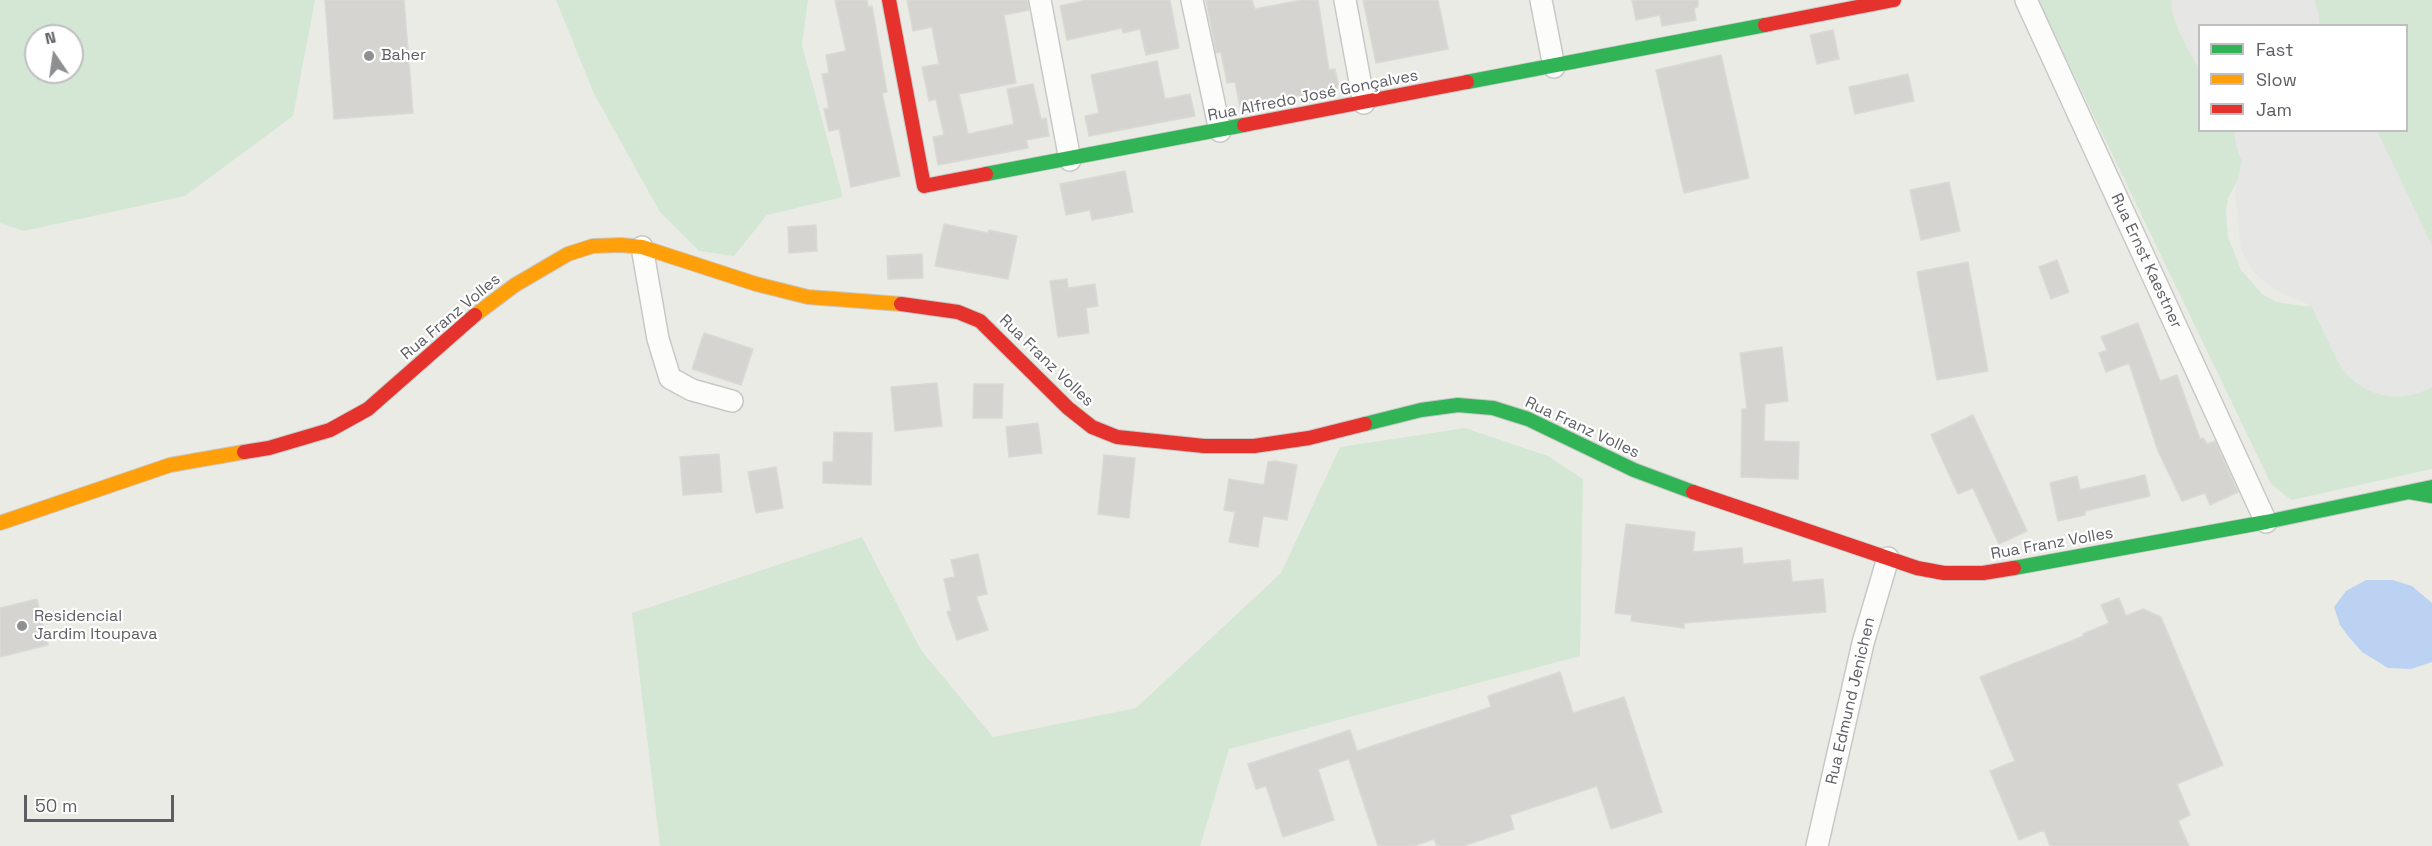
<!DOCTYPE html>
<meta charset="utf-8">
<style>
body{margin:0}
#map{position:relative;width:2432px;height:846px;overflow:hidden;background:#ebebe6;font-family:"Space Grotesk",sans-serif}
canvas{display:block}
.legend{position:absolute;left:2198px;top:24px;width:210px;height:108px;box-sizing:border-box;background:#fff;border:2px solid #bebfc1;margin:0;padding:8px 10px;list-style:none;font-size:18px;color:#5c5e63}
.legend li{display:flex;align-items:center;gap:12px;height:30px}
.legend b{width:30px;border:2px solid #bebfc1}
.north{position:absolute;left:24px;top:24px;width:60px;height:60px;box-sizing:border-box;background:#fff;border:2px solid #bebfc1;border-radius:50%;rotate:347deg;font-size:16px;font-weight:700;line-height:24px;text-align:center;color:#5c5e63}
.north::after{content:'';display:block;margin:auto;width:21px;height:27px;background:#8e8f91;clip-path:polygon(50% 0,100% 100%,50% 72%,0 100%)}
.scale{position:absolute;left:24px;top:795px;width:150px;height:27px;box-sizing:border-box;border:3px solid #5c5e63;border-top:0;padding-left:8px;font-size:18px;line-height:21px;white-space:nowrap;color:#5c5e63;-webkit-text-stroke:4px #fff;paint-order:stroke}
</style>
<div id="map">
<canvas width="2432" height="846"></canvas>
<ul class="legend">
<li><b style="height:8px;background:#30b455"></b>Fast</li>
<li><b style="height:8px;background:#ff9f0a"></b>Slow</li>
<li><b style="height:8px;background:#e5322d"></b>Jam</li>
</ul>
<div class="north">N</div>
<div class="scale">50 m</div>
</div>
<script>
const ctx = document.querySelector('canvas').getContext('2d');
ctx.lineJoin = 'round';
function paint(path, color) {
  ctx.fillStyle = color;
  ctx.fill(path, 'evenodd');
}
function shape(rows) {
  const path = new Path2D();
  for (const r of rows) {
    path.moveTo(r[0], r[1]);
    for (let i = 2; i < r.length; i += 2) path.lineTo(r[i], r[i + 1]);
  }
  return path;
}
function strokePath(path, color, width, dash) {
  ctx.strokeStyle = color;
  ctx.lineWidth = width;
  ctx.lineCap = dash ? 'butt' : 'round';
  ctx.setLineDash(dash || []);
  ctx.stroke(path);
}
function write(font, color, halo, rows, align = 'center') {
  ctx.font = font + ' "Space Grotesk",sans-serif';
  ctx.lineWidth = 4.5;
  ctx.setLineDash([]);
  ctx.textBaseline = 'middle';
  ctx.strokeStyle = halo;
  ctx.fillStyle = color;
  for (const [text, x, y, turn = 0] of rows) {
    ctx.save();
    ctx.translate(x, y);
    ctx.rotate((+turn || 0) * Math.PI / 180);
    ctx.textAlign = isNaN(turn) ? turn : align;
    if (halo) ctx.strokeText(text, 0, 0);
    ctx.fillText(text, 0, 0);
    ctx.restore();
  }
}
paint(shape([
 [0,0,315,0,293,116,185,196,24,231,0,223],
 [36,36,72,36,72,72,36,72],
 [556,0,808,0,802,45,843,197,767,215,734,256,699,251,660,212,594,94],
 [2038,0,2189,0,2201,25,2200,130,2252,131,2255,139,2248,162,2228,198,2226,210,2228,237,2241,270,2263,295,2277,302,2303,306,2332,304,2361,358,2432,323,2432,469,2291,500,2271,484],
 [2289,0,2432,0,2432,304,2350,131,2406,130,2406,26,2301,25],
 [1465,428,1548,456,1583,479,1580,656,1229,749,1200,846,660,846,632,613,862,537,921,650,993,737,1136,708,1281,573,1340,447]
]), '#d4e7d5');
paint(shape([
 [2366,580,2393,580,2412,586,2432,603,2432,662,2411,669,2388,668,2362,652,2348,636,2340,625,2334,607,2346,591]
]), '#bcd2f3');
strokePath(shape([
 [2282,130,2267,171,2262,193,2267,241,2274,254,2289,267,2322,281,2376,285]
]), '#e6e6e4', 54);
strokePath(shape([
 [2239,0,2252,26],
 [2302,130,2397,329]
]), '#e6e6e4', 135);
const building = shape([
 [325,0,404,0,413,113,334,119,325,0],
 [835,0,867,0,868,7,872,6,887,92,882,93,900,176,851,187,839,129,829,131,824,109,829,108,822,74,829,73,826,55,846,51,835,0],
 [907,0,1028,0,1029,10,1004,15,1016,83,959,94,968,134,1014,124,1007,89,1033,84,1041,119,1046,118,1049,136,1026,140,1028,148,938,165,933,137,944,135,936,99,929,101,922,67,939,64,932,27,913,31,907,0],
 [1087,0,1170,0,1179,48,1146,55,1140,29,1123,33,1122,28,1067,40,1060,6,1087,0],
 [1206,0,1252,0,1255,9,1302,0,1318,0,1329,70,1335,69,1339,88,1240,107,1235,82,1227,83,1221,52,1216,53,1206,0],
 [1363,0,1438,0,1448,49,1376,63,1363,0],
 [1632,0,1698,0,1698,7,1694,8,1696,20,1662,26,1660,15,1636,20,1632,0],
 [1833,30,1839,59,1817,64,1810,35,1833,30],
 [1721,55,1749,178,1684,193,1656,70,1721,55],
 [1157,61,1165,99,1190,94,1195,116,1089,136,1085,116,1099,113,1091,75,1157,61],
 [1908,74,1914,101,1855,114,1849,87,1908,74],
 [1125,171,1133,212,1092,220,1090,210,1066,215,1060,184,1125,171],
 [1949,182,1960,231,1921,240,1910,190,1949,182],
 [944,224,988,233,989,230,1017,236,1008,279,935,266,944,224],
 [816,225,817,251,789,253,788,227,816,225],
 [922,254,923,278,888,279,887,256,922,254],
 [2057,260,2069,292,2051,299,2039,267,2057,260],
 [1968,262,1988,371,1937,380,1917,272,1968,262],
 [1067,279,1068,288,1095,284,1098,306,1086,308,1089,333,1058,337,1050,281,1067,279],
 [2138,323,2160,381,2177,375,2200,439,2203,438,2207,444,2215,441,2238,492,2210,505,2205,493,2182,501,2158,451,2129,363,2106,372,2099,353,2107,350,2101,337,2138,323],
 [704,333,753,349,741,385,692,369,704,333],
 [1782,347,1788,401,1765,404,1764,441,1799,442,1798,479,1741,477,1742,409,1747,409,1740,353,1782,347],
 [937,383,942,426,895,431,891,387,937,383],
 [974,384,1003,384,1002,418,973,418,974,384],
 [1973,415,2027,531,1999,544,1973,488,1958,494,1931,435,1973,415],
 [1038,423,1042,453,1009,457,1006,427,1038,423],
 [834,432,872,433,871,485,823,483,823,462,833,462,834,432],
 [719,454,722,492,683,495,680,457,719,454],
 [1104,455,1135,458,1129,518,1098,514,1104,455],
 [1275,461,1297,465,1287,520,1263,516,1258,547,1229,542,1235,512,1224,510,1229,479,1264,485,1268,462,1275,461],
 [776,467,783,508,756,513,748,472,776,467],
 [2145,475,2150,496,2085,511,2085,515,2058,521,2050,483,2077,476,2080,490,2145,475],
 [1626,524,1695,532,1693,552,1742,548,1743,564,1790,560,1792,582,1823,579,1826,612,1684,623,1684,628,1631,621,1632,615,1615,613,1626,524],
 [978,554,987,594,976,596,988,630,957,640,947,612,951,610,944,579,955,577,951,560,978,554],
 [2119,598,2126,616,2143,609,2161,617,2223,765,2177,784,2190,815,2178,821,2189,846,2050,846,2044,830,2019,840,1990,771,2015,761,1980,677,2084,636,2083,634,2109,623,2101,605,2119,598],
 [37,599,48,645,0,657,0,608,37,599],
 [1560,672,1573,713,1624,697,1662,812,1611,829,1597,786,1510,815,1514,829,1463,846,1437,846,1434,839,1414,846,1378,846,1349,759,1318,769,1334,820,1283,837,1266,786,1256,789,1248,764,1350,730,1357,751,1491,707,1488,696,1560,672]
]);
paint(building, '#d5d4d1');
strokePath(building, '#dadad5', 1.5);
const street = shape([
 [1040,0,1070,160],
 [1192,0,1220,131],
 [1345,0,1364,103],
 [1541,0,1554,67],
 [2026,0,2266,522],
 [642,247,658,339,670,378,692,390,732,401],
 [1817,846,1863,643,1888,558]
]);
const fast = shape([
 [1467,82,1765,25],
 [986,174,1244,125],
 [1365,424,1421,410,1458,405,1493,408,1528,419,1634,470,1693,492],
 [2409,492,2432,496],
 [2014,568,2266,522,2432,487]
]);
const slow = shape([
 [475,315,515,285,568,254,593,246,621,245,642,247,756,284,808,297,901,304],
 [0,523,170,465,244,452]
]);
const jam = shape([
 [889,0,924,186,986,174],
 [1765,25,1894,0],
 [1244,125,1467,82],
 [901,304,958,312,980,321,1068,408,1092,427,1117,437,1204,446,1254,446,1309,438,1365,424],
 [244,452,269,448,330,430,368,409,475,315],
 [1693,492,1917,568,1944,573,1983,573,2014,568]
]);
strokePath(street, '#c8c8c6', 24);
strokePath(fast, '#c8c8c7', 16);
strokePath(slow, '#c8c8c7', 16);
strokePath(jam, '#c8c8c7', 16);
strokePath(street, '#fcfcfb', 21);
strokePath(fast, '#30b455', 14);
strokePath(slow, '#ff9f0a', 14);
strokePath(jam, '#e5322d', 14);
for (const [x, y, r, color] of [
 [369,56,6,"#8e8f91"],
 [22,626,6,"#8e8f91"]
]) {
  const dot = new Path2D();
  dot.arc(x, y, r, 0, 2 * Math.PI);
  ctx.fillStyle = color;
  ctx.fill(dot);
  strokePath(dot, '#fff', 2);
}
write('16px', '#5c5e63', '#fff', [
 ["Baher",381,56],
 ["Residencial",34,617],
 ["Jardim Itoupava",34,635]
], 'left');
write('16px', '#5c5e63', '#fff', [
 ["Rua Alfredo José Gonçalves",1313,96,-11],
 ["Rua Ernst Kaestner",2146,261,65],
 ["Rua Franz Volles",451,317,-40],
 ["Rua Franz Volles",1046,361,44],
 ["Rua Franz Volles",1582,428,25],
 ["Rua Franz Volles",2052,544,-10],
 ["Rua Edmund Jenichen",1851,701,-77]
]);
</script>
